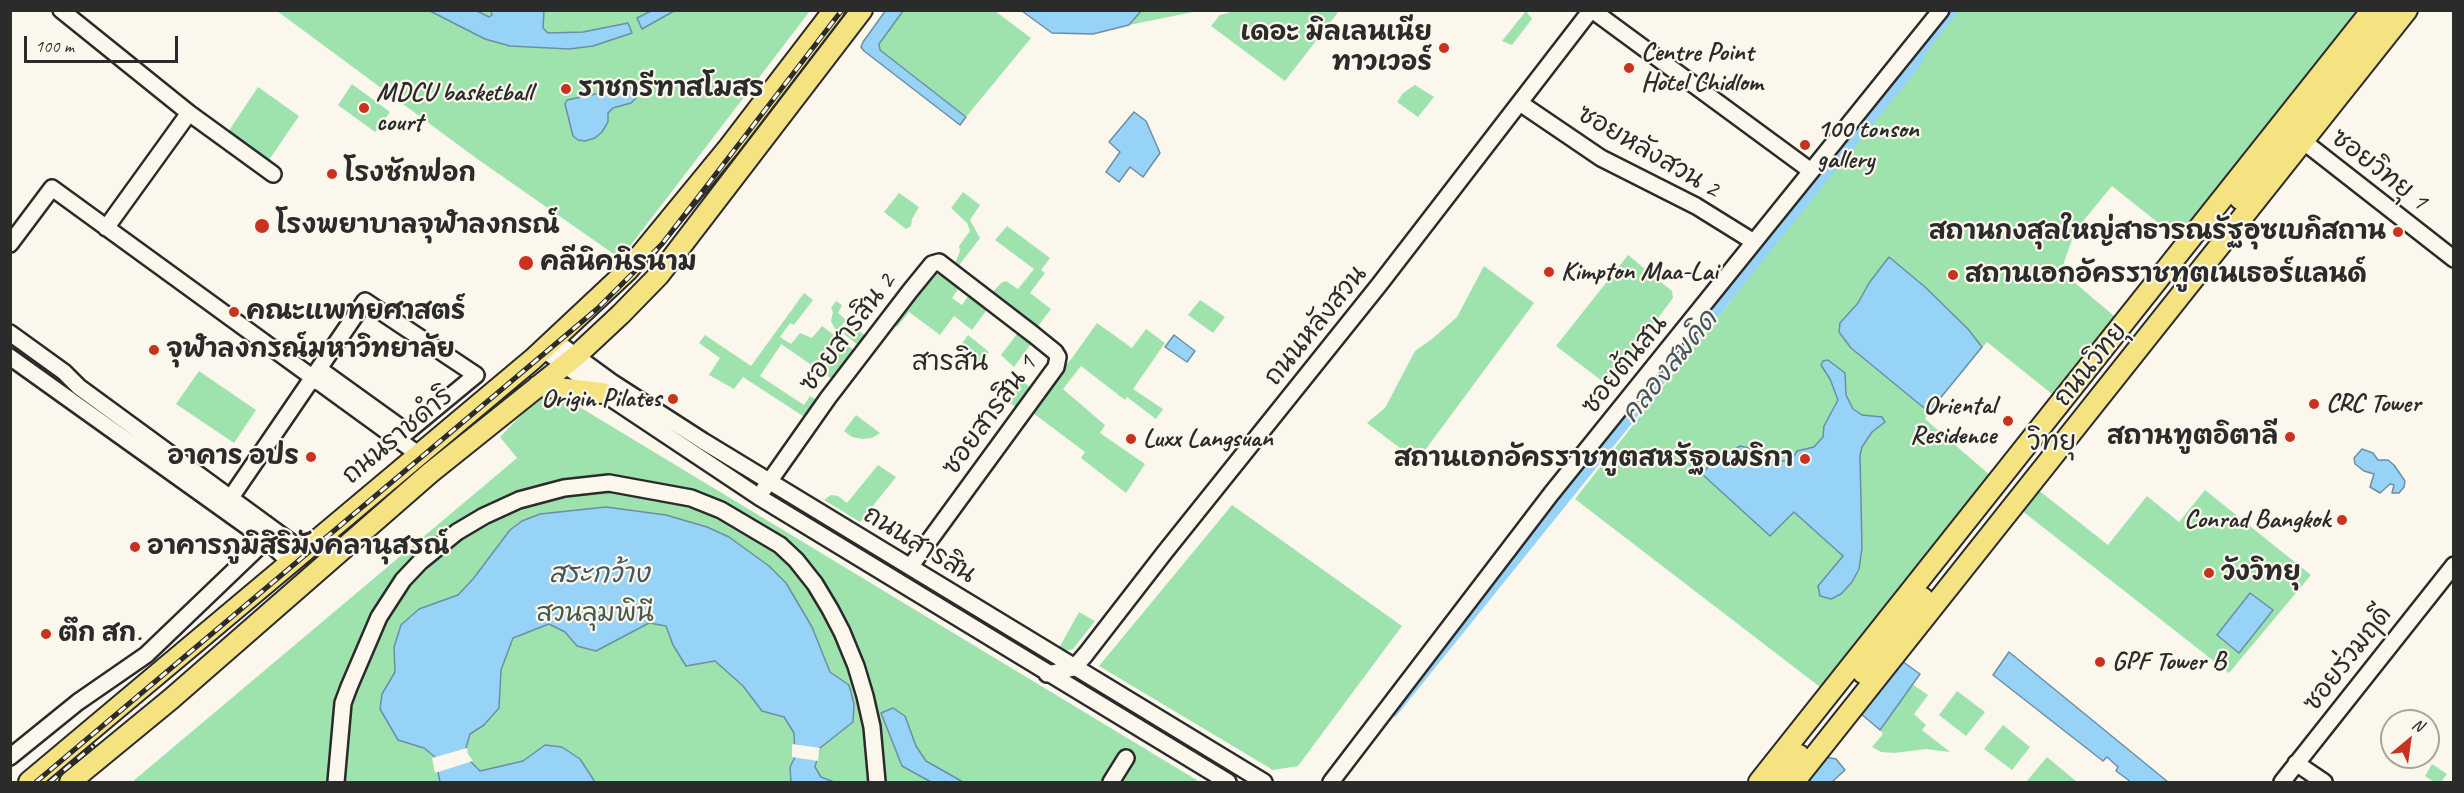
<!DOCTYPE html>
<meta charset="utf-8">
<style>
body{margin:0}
#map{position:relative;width:2464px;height:793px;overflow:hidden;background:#fbf7ec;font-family:Caveat,sans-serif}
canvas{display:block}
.frame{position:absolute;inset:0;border:12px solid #2b2b2b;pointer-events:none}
.north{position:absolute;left:2380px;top:709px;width:60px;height:60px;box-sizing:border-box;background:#fbf7ec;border:2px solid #a8a59f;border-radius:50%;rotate:29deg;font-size:16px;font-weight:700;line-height:24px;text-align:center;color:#2b2b2b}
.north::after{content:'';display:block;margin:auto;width:21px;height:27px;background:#c8321e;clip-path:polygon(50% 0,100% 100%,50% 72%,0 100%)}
.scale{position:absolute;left:24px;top:36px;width:154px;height:27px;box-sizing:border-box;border:3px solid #2b2b2b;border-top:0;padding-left:8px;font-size:18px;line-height:21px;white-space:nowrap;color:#2b2b2b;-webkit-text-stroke:4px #fbf7ec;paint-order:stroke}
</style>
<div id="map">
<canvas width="2464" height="793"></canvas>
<div class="frame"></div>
<div class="north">N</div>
<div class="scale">100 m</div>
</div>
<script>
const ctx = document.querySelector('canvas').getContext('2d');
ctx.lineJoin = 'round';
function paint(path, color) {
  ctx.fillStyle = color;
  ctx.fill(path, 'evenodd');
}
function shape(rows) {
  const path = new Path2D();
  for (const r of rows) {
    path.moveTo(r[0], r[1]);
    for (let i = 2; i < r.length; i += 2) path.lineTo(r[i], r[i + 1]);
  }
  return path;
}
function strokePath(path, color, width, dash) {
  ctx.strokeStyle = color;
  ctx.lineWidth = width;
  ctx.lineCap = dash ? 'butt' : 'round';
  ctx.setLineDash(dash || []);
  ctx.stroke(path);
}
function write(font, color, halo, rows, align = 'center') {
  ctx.font = font + ' Caveat,"Playpen Sans Thai",sans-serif';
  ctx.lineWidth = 4.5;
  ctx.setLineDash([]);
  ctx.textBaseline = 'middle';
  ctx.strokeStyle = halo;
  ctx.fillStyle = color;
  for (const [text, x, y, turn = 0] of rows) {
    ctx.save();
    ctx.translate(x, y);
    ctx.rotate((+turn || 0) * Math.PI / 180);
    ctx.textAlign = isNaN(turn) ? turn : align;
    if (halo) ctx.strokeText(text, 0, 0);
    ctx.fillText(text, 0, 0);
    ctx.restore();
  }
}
paint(shape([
 [903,10,995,11,1031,38,966,117,880,50,879,44],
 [1238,10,1339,10,1339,11,1285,81,1211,26,1220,15],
 [277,11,810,11,627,250,618,257,476,158],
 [1141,11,1198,11,1129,25],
 [1526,11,1532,19,1512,45,1502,41],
 [1958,11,2363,11,2181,241,2112,186,2075,231,2061,271,2120,321,2057,398,1987,342,1929,412,1925,419,1991,476,1820,687,1575,499],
 [352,84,390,112,375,132,338,105],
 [1415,85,1434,97,1418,117,1397,102,1403,93],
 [258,87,299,116,269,160,228,132],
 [963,192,980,205,970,220,980,238,957,268,954,266,960,251,959,246,970,231,967,223,951,208],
 [899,193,919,207,912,219,911,226,906,229,884,212],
 [1007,226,1050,258,1041,270,1045,273,1030,293,1051,309,1035,330,990,295,1001,283,1006,281,1018,289,1034,269,995,240],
 [1628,255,1672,291,1673,298,1610,382,1606,384,1556,346],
 [935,266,961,285,952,298,962,305,971,292,989,307,972,330,954,316,940,335,909,312,897,327,891,322],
 [1484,266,1534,303,1417,461,1367,423,1385,408,1415,351,1432,339,1457,317],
 [804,293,813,300,794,325,790,323,780,337,791,344,800,333,812,338,822,326,858,353,836,382,781,344,780,346,760,376,804,405,810,396,821,403,809,420,743,377,734,389,709,375,720,358,699,343,705,335,751,366],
 [1200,300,1225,317,1213,333,1188,315],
 [836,301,842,305,838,313,846,320,839,329,835,329,831,321,833,312,831,308],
 [1097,323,1132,348,1146,329,1165,343,1133,389,1163,409,1156,419,1127,397,1125,400,1081,366,1063,389,1105,425,1100,433,1145,464,1126,493,1081,458,1085,452,1029,410,1072,358],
 [851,324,869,339,862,348,844,334],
 [1020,330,1033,341,1014,367,1001,355],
 [968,335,989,352,979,365,958,349],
 [199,371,256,410,234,443,176,404],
 [1022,381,1034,390,1020,410,1007,401],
 [546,394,563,397,1200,782,132,782,517,458,500,437,527,409],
 [856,415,880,433,872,438,862,439,852,437,844,431],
 [878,465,896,477,860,522,824,500,831,495,838,496,847,503],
 [2037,489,2108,545,2147,496,2179,522,2205,490,2311,575,2229,673,2021,510],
 [770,491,1050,660,1051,662,1047,665,769,496],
 [1232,505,1402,626,1298,766,1273,770,1099,666],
 [1079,612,1095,621,1073,649,1066,651,1059,648],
 [1912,684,1928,695,1914,714,1926,725,1922,730,1950,752,1926,749,1894,753,1881,752,1872,747,1883,734,1880,730],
 [1957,691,1985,712,1966,736,1939,715],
 [2003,725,2030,747,2012,770,1984,749],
 [2047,757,2077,782,2026,782],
 [2432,764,2447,774,2441,782,2434,782,2425,776]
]), '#9ee2ae');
const water = shape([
 [653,10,674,10,674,11,642,29,637,18,653,10],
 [886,10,903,11,879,44,880,50,966,117,960,125,864,51,861,47,863,42,886,10],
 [430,11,477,11,489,17,492,15,491,11,544,11,543,28,548,33,583,32,628,23,632,33,593,46,569,49,510,46,485,39,430,11],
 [1022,11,1022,10,1141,11,1129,25,1093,34,1052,33,1022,11],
 [624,88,633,88,637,91,637,97,631,103,613,108,608,113,608,122,602,132,595,138,585,141,578,140,573,136,565,104,567,100,624,88],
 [1134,112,1146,121,1160,153,1143,177,1130,167,1119,182,1106,172,1120,152,1109,142,1134,112],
 [1889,257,1925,287,1968,329,1982,347,1929,412,1851,348,1839,332,1840,323,1858,303,1869,283,1889,257],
 [1174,335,1195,351,1187,362,1165,347,1174,335],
 [1828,360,1845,373,1846,395,1853,409,1862,415,1882,417,1885,422,1872,432,1862,447,1860,456,1862,548,1859,569,1852,582,1841,594,1831,599,1820,596,1818,586,1843,556,1794,512,1770,536,1702,474,1709,466,1740,446,1749,448,1778,462,1792,459,1797,451,1814,447,1823,437,1824,426,1838,400,1830,379,1821,365,1823,361,1828,360],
 [2362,449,2373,453,2378,460,2388,460,2394,465,2405,481,2404,487,2399,493,2392,493,2394,485,2390,484,2380,493,2370,487,2374,474,2364,471,2355,464,2354,458,2362,449],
 [606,507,666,515,707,527,729,537,769,566,786,583,812,627,830,672,849,685,854,704,853,722,820,748,815,767,821,777,834,782,791,782,790,767,795,757,794,733,784,717,762,711,743,686,715,661,686,666,673,645,666,626,649,623,596,651,577,646,565,632,549,624,513,638,501,670,499,708,484,725,470,734,464,755,480,771,523,761,545,745,562,747,580,759,595,782,440,782,435,757,424,748,398,740,380,709,382,694,395,672,394,647,401,625,419,609,458,595,473,579,510,530,522,521,540,514,606,507],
 [2250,593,2273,610,2239,653,2217,635,2250,593],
 [2009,652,2168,782,2131,782,2116,771,2118,767,2107,757,2103,761,1993,675,2009,652],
 [1902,661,1920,674,1880,730,1860,713,1902,661],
 [893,708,905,716,916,746,926,761,963,782,931,782,902,766,881,713,893,708],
 [1826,757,1836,759,1845,770,1832,782,1805,782,1826,757]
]);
paint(water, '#97d2f7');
strokePath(water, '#6c8fa5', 1.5);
paint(shape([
 [792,744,820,748,818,761,792,757],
 [467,748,468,754,473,761,435,773,432,758]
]), '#fbf7ec');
strokePath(shape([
 [1393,712,1915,64,1926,45,1953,10]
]), '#97d2f7', 10);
const minor = shape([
 [61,10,189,113,273,174],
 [1592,10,1811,171],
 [1520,103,1601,158,1696,206,1754,242],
 [2303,141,2454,259],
 [106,228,189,113],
 [10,244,52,188,418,454],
 [10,333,64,372,79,387,303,551],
 [554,340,613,383,703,441,1264,782],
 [544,350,603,393,759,497,1228,782],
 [10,357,266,540,290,562],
 [764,489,828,398,910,291,932,264,939,262,1034,335,1055,352,1058,357,1056,367,910,567],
 [223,509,365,301,476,375,407,432,325,373,318,382],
 [1047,674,1074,668,1086,654,1165,552,1379,285,1591,10],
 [10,757,78,702,146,655,266,540,265,523],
 [2296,763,2324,782],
 [336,782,343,703,349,687,379,617,403,580,420,562,457,532,484,516,519,500,564,488,609,483,691,498,721,510,780,545,796,560,815,584,830,609,842,632,856,666,865,696,872,727,877,782],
 [1111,782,1126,758],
 [1331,782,1551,494,1941,10],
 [2282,782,2454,565]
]);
const major = shape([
 [2240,199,2390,10],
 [538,386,603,393],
 [1863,673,1923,598],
 [29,782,533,359,628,270,729,147,834,10],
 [70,782,171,699,430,473,576,356,621,314,659,275,862,10],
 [1759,782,2372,10],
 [1777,782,1799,755],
 [1794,782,2407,10]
]);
strokePath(minor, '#2b2b2b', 20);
strokePath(major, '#2b2b2b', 24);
strokePath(minor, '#fbf7ec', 15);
strokePath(major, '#f5e382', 20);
const rail = shape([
 [36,782,597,309,662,244,842,10],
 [50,782,93,746]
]);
strokePath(rail, '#2b2b2b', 5);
strokePath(rail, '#fbf7ec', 3, [9]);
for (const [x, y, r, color] of [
 [1444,48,6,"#c8321e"],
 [1629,68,6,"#c8321e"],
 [566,89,6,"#c8321e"],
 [364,108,6,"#c8321e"],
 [1805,145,6,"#c8321e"],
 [332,174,6,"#c8321e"],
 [262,226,8,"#c8321e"],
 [2398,232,6,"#c8321e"],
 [526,263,8,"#c8321e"],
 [1549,272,6,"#c8321e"],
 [1953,275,6,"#c8321e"],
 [234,312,6,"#c8321e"],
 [154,350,6,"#c8321e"],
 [673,399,6,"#c8321e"],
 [2314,404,6,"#c8321e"],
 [2008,421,6,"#c8321e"],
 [2290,437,6,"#c8321e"],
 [1131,439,6,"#c8321e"],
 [311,457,6,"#c8321e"],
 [1805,459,6,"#c8321e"],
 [2342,520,6,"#c8321e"],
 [135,547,6,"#c8321e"],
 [2209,573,6,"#c8321e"],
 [46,634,6,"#c8321e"],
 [2100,662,6,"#c8321e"]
]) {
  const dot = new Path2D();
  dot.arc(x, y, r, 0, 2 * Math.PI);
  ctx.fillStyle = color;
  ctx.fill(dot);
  strokePath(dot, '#fbf7ec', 2);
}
write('bold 26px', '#2b2b2b', '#fbf7ec', [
 ["เดอะ มิลเลนเนีย",1432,33,"right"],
 ["ทาวเวอร์",1432,63,"right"],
 ["Centre Point",1641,53],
 ["Hotel Chidlom",1641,83],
 ["ราชกรีฑาสโมสร",578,89],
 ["MDCU basketball",376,93],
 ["court",376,123],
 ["100 tonson",1817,130],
 ["gallery",1817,160],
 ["โรงซักฟอก",344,174],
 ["โรงพยาบาลจุฬาลงกรณ์",276,226],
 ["สถานกงสุลใหญ่สาธารณรัฐอุซเบกิสถาน",2386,232,"right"],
 ["คลีนิคนิรนาม",540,263],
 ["Kimpton Maa-Lai",1561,272],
 ["สถานเอกอัครราชทูตเนเธอร์แลนด์",1965,275],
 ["คณะแพทยศาสตร์",246,312],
 ["จุฬาลงกรณ์มหาวิทยาลัย",166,350],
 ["Origin Pilates",661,399,"right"],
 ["CRC Tower",2326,404],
 ["Oriental",1996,406,"right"],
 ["Residence",1996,436,"right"],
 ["สถานทูตอิตาลี",2278,437,"right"],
 ["Luxx Langsuan",1143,439],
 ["อาคาร อปร",299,457,"right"],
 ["สถานเอกอัครราชทูตสหรัฐอเมริกา",1793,459,"right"],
 ["Conrad Bangkok",2330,520,"right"],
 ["อาคารภูมิสิริมังคลานุสรณ์",147,547],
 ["วังวิทยุ",2221,573],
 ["ตึก สก.",58,634],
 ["GPF Tower B",2112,662]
], 'left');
write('26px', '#2b2b2b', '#fbf7ec', [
 ["ซอยหลังสวน 2",1648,152,30],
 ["ซอยวิทยุ 1",2379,170,38],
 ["ถนนหลังสวน",1316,326,-51],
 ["ซอยสารสิน 2",848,333,-53],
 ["ซอยต้นสน",1625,365,-51],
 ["ถนนวิทยุ",2091,365,-51],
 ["ซอยสารสิน 1",990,416,-54],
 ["ถนนราชดำริ",398,436,-40],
 ["ถนนสารสิน",919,545,31],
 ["ซอยร่วมฤดี",2348,659,-52]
]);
write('26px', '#48594c', '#fbf7ec', [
 ["สวนลุมพินี",595,614]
]);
write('27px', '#2b2b2b', '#fbf7ec', [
 ["สารสิน",950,363],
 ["วิทยุ",2052,443]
]);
write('italic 27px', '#46555e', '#fbf7ec', [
 ["คลองสมคิด",1670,367,-51],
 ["สระกว้าง",599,575]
]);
</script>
